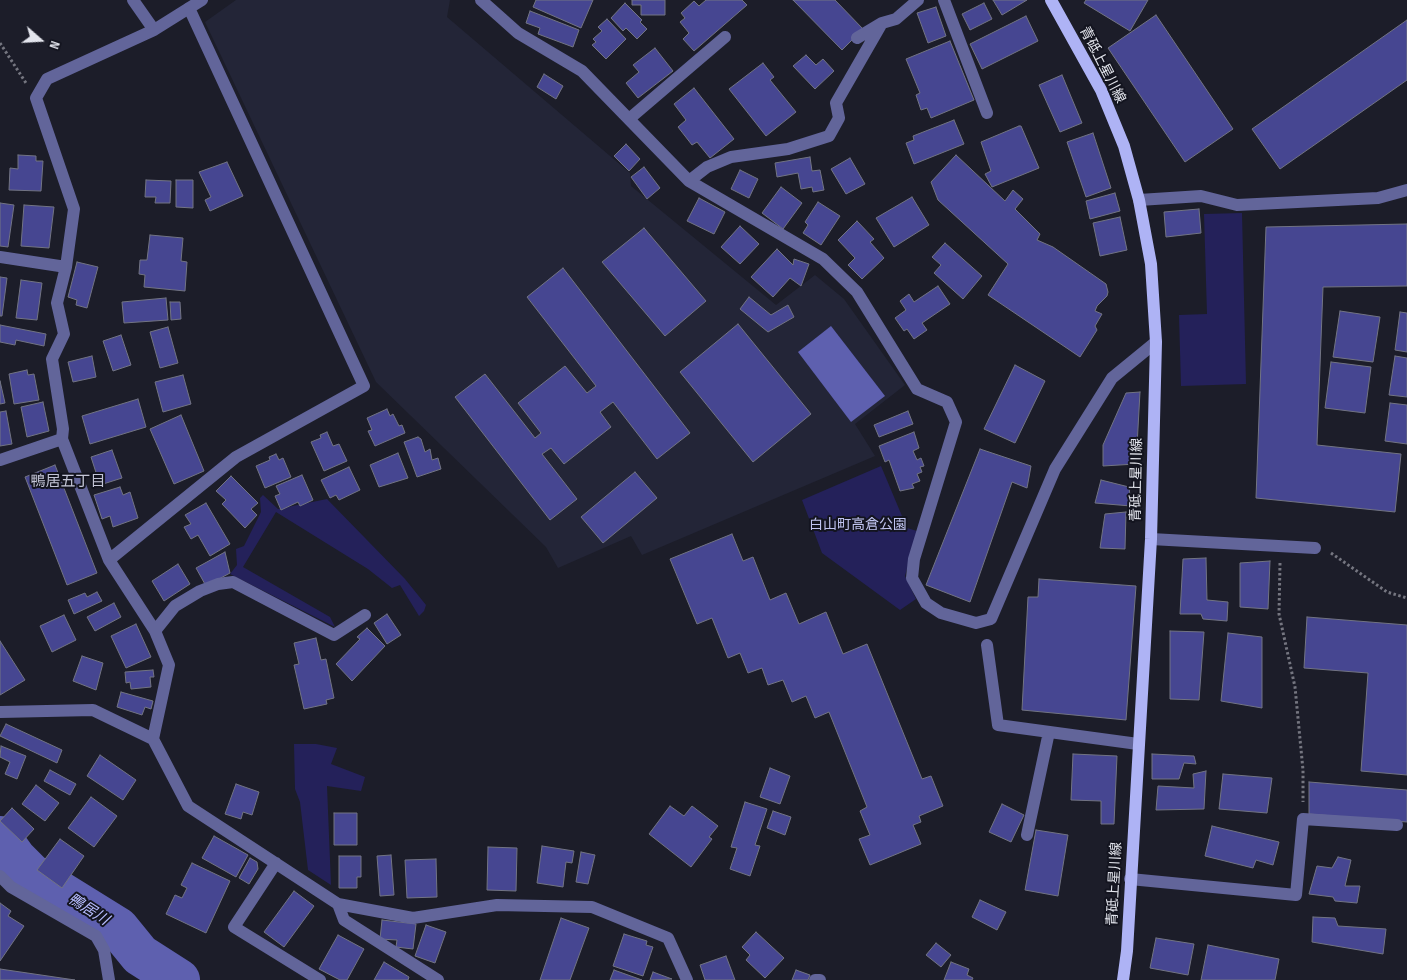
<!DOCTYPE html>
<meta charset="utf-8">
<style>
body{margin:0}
#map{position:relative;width:1407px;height:980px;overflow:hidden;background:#1c1d29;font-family:"Sofia Sans Condensed",sans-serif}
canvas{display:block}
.north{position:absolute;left:15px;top:15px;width:50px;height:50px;-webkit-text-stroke:4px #13141f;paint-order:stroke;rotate:109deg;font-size:14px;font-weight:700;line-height:20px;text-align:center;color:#e3e5ed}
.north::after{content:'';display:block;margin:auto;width:18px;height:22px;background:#e3e5ed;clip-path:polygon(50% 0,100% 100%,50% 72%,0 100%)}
</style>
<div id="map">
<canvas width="1407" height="980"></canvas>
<div class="north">N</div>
</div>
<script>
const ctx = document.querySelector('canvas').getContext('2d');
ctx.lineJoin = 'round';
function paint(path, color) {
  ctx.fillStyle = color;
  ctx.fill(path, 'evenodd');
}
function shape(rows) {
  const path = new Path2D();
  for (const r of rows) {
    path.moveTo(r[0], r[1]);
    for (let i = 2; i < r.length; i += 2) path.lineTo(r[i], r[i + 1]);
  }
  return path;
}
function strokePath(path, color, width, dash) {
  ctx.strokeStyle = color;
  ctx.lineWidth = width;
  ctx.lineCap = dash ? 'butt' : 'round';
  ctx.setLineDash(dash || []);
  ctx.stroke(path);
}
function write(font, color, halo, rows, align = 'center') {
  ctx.font = font + ' "Sofia Sans Condensed","Noto Sans JP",sans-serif';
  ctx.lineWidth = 4;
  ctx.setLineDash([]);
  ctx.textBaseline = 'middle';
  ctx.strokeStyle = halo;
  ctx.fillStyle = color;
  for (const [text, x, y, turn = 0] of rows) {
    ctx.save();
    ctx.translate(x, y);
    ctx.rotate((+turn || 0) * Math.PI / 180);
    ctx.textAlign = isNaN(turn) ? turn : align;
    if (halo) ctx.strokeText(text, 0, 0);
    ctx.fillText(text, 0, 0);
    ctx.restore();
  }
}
paint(shape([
 [236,0,450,0,447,17,630,173,631,186,776,305,815,275,844,299,905,385,855,424,875,456,642,555,631,536,558,568,546,547,376,382,205,22]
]), '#232537');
paint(shape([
 [1242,213,1246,384,1181,386,1179,315,1207,314,1204,214],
 [881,466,907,528,917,531,905,576,916,599,900,610,822,553,802,500],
 [263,495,278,509,327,499,405,579,426,605,424,611,419,616,400,585,392,588,368,569,276,512,243,567,330,617,335,627,230,574,237,565,236,549,244,546,261,512,260,498],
 [294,744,316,744,337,748,331,764,365,777,361,791,327,786,331,885,308,870,300,802,295,789]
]), '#24215a');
paint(shape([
 [831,326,885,396,851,422,798,352]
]), '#5e60af');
strokePath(shape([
 [0,837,15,858,31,874,118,928,140,955,179,980]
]), '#5e60af', 42);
const building = shape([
 [536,0,593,0,581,28,533,7,536,0],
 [632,0,665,0,665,15,641,15,641,5,632,5,632,0],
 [706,0,742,0,747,5,694,51,683,39,689,33,680,22,685,18,681,13,694,1,699,6,706,0],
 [793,0,835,0,863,29,842,50,793,0],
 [993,0,1027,0,1002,15,993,0],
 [1086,0,1148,0,1130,31,1084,3,1086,0],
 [625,3,642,20,640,22,647,29,637,39,626,28,623,31,611,18,625,3],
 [984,3,992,19,970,30,962,14,984,3],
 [936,7,946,36,928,43,917,13,936,7],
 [530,11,579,30,573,47,538,34,540,28,526,23,530,11],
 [1156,15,1233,129,1185,162,1108,48,1156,15],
 [1026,16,1038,41,982,69,970,44,1026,16],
 [607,19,626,39,606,59,592,45,596,42,593,39,602,31,598,27,607,19],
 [1407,20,1407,80,1280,169,1252,129,1407,20],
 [950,41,974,100,931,118,927,108,921,110,916,95,920,93,906,59,950,41],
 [655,48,673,71,638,98,626,83,639,72,633,65,655,48],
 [806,55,816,65,823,59,834,71,815,89,793,66,806,55],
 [763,63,774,77,770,80,796,112,766,136,729,89,763,63],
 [544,74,563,86,556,99,537,87,544,74],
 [1062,75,1082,123,1060,132,1039,85,1062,75],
 [694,88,734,139,710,158,697,142,692,145,678,127,686,120,674,104,694,88],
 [954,120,964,144,914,164,906,143,914,140,913,136,954,120],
 [1019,126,1021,126,1039,168,992,187,985,174,991,171,981,142,1019,126],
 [1093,133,1111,188,1086,197,1067,142,1093,133],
 [626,144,640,159,629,171,614,156,626,144],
 [18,155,36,156,36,161,43,161,41,191,9,190,10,168,18,169,18,155],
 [956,155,1005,201,1013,190,1023,199,1015,209,1040,234,1037,240,1053,247,1106,284,1108,292,1107,296,1097,306,1095,311,1102,314,1095,326,1097,330,1080,357,988,295,1008,264,938,200,931,182,956,155],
 [810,157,812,171,820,170,824,190,813,192,812,187,801,189,798,173,777,177,775,163,810,157],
 [850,158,865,184,846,194,831,169,850,158],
 [227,162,243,196,210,211,205,200,211,197,199,172,227,162],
 [644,167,660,188,647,199,631,177,644,167],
 [740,170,758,179,749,198,731,189,740,170],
 [146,180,171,181,170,203,155,203,156,197,145,197,146,180],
 [176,180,193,180,193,208,176,207,176,180],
 [781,187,802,203,783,229,762,213,781,187],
 [1115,193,1120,211,1090,219,1086,201,1115,193],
 [912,197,929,225,894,247,876,218,912,197],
 [699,198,725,212,714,234,687,221,699,198],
 [818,202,840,216,821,245,803,233,808,225,805,222,818,202],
 [0,203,14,205,8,247,0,246,0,203],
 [24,205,54,207,49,248,21,246,24,205],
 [1199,209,1201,233,1166,237,1164,212,1199,209],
 [1120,217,1127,250,1100,256,1093,223,1120,217],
 [857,221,874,239,870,242,884,258,862,279,848,265,855,258,838,240,857,221],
 [1407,224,1407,286,1323,287,1317,445,1401,454,1395,512,1256,498,1266,227,1407,224],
 [740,226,759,244,740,264,721,247,740,226],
 [644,228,706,301,665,336,602,262,644,228],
 [150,235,183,238,181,261,187,262,185,291,144,287,145,275,139,274,140,260,147,260,150,235],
 [945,243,982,276,963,299,934,273,941,265,932,257,945,243],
 [777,249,793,265,794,259,809,264,801,286,790,278,773,297,751,277,777,249],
 [77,262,98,267,87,308,76,305,77,300,68,297,77,262],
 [563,268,690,433,657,459,613,402,600,412,611,427,564,464,551,448,542,454,577,499,550,520,455,397,485,374,535,438,541,433,518,403,565,366,587,393,596,386,527,297,563,268],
 [0,277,7,278,2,316,0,316,0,277],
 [21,280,42,283,37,320,16,318,21,280],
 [938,286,950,304,922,323,927,330,914,339,907,329,904,331,895,318,906,310,900,301,909,294,914,302,938,286],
 [749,297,771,315,788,305,794,317,768,332,740,309,749,297],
 [166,298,168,320,124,323,122,302,166,298],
 [170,302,180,302,181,319,171,320,170,302],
 [1340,311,1380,317,1373,362,1333,357,1340,311],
 [1400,312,1407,313,1407,352,1395,350,1400,312],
 [738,324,811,414,753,462,680,372,738,324],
 [0,325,46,334,44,346,16,340,15,345,0,342,0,325],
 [168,327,178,363,160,368,150,332,168,327],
 [121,335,131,365,113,371,103,341,121,335],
 [92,356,96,377,73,382,68,362,92,356],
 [1395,356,1407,358,1407,397,1389,395,1395,356],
 [1331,362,1371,367,1365,413,1325,408,1331,362],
 [1015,365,1045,381,1015,443,984,429,1015,365],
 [27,370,28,375,34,374,39,400,14,404,9,374,27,370],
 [183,375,191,404,163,412,155,382,183,375],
 [0,381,5,403,0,404,0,381],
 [1140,392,1136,464,1103,466,1103,445,1126,393,1140,392],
 [138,399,146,427,90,444,82,416,138,399],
 [43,402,49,431,27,437,21,407,43,402],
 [1390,403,1407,405,1407,444,1385,441,1390,403],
 [387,409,390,416,393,414,399,426,402,425,405,433,375,446,368,431,372,430,367,418,387,409],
 [6,411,12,444,0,446,0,412,6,411],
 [908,411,913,424,879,437,874,425,908,411],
 [181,415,204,471,174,484,150,429,181,415],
 [327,432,333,446,339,444,347,461,324,471,311,442,321,438,320,435,327,432],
 [914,432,919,448,913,451,917,460,921,458,924,466,920,467,922,472,917,474,920,481,912,484,914,488,900,491,889,460,885,462,879,446,914,432],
 [418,437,421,439,425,452,430,449,432,460,438,458,441,469,417,477,404,442,418,437],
 [980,449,1031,466,1027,488,1012,482,970,602,926,585,980,449],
 [112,450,122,478,100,485,91,457,112,450],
 [398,453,408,478,379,487,370,465,398,453],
 [276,454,279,460,283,458,291,477,265,488,256,466,270,460,269,457,276,454],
 [55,465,97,573,67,585,25,477,55,465],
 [349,467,360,490,339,500,336,495,330,498,321,480,349,467],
 [635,472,657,498,603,543,581,517,635,472],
 [302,475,313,500,300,506,298,502,281,510,275,496,280,494,276,486,302,475],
 [231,476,258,503,251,509,257,515,245,528,222,504,226,500,216,491,231,476],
 [1101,480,1129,487,1131,506,1095,503,1101,480],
 [120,487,123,495,130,492,138,518,113,527,110,516,102,519,94,495,120,487],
 [206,503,230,544,210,556,198,535,191,539,184,527,191,524,185,515,206,503],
 [1126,512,1125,549,1100,548,1105,514,1126,512],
 [732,534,743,561,753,557,770,600,786,593,799,624,826,612,843,654,867,644,922,779,931,776,943,806,919,816,921,822,913,825,921,844,870,865,859,839,870,835,860,811,867,807,829,712,815,718,806,696,792,702,783,680,768,685,762,668,748,673,740,653,728,658,712,618,697,624,670,559,732,534],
 [225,552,230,573,206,586,196,568,225,552],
 [1206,558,1207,600,1228,602,1227,621,1203,619,1201,614,1180,614,1183,559,1206,558],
 [1270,561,1268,609,1240,607,1240,563,1270,561],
 [178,564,190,584,164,601,152,581,178,564],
 [1039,579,1136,586,1126,720,1022,710,1028,597,1038,597,1039,579],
 [97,592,102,601,74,614,68,600,85,593,87,597,97,592],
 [114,603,121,617,95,631,87,617,114,603],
 [387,614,401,635,387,644,374,623,387,614],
 [64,615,76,640,52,652,40,626,64,615],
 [1307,617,1407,625,1407,775,1361,771,1368,673,1304,668,1307,617],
 [136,624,151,657,126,668,111,636,136,624],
 [367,628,385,646,352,681,336,664,360,639,357,637,367,628],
 [1170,631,1204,632,1199,700,1170,699,1170,631],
 [1228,633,1262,637,1262,708,1221,701,1228,633],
 [316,638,321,660,326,659,334,698,326,700,327,704,304,709,294,665,299,664,294,643,316,638],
 [0,641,25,680,0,695,0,641],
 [82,656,103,663,96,690,73,681,82,656],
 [153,670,154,677,150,677,151,687,131,689,130,682,126,683,125,672,153,670],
 [121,692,153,701,151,709,145,707,142,715,117,707,121,692],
 [6,724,62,750,57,763,0,736,6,724],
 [1,746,26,756,17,779,5,774,10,762,0,757,1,746],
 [1073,754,1117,756,1114,824,1101,824,1101,801,1071,800,1073,754],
 [1152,754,1194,756,1196,764,1184,763,1179,779,1152,779,1152,754],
 [100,755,136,780,123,800,87,776,100,755],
 [770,768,790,776,780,804,760,797,770,768],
 [50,770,76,784,70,795,44,781,50,770],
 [1206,771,1204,809,1156,810,1158,786,1194,788,1193,774,1206,771],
 [1223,774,1272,778,1267,813,1219,809,1223,774],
 [1309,782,1407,790,1407,822,1309,814,1309,782],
 [236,784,259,792,252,815,243,812,241,819,225,814,236,784],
 [36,785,59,803,45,821,22,804,36,785],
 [91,797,117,816,94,847,68,828,91,797],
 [745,802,767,809,755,845,760,846,750,876,730,869,737,848,731,847,745,802],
 [1002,804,1024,815,1011,842,989,832,1002,804],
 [670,806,684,816,692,806,718,826,709,837,712,839,691,867,649,834,670,806],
 [12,808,34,829,22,842,0,821,12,808],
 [773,811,791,817,785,835,767,828,773,811],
 [334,813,357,813,357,845,334,845,334,813],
 [1212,826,1279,842,1273,865,1256,860,1253,868,1205,856,1212,826],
 [1036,830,1068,835,1058,896,1025,890,1036,830],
 [214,836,248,855,236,877,202,858,214,836],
 [60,839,84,856,62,888,37,870,60,839],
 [542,846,574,851,572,863,566,862,563,887,537,883,542,846],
 [488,847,517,848,516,891,487,890,488,847],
 [581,852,595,855,588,884,576,882,581,852],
 [391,855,394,895,380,896,377,856,391,855],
 [339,856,361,856,361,877,357,877,357,888,339,888,339,856],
 [1338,857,1351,860,1345,886,1360,886,1357,903,1335,901,1333,897,1309,894,1317,866,1332,868,1338,857],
 [250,858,257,862,258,869,249,884,239,878,250,858],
 [436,859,437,897,407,898,405,860,436,859],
 [192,863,230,881,206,933,166,914,175,895,182,898,187,888,181,885,192,863],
 [294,891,314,906,284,947,264,932,294,891],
 [980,900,1006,912,997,930,972,917,980,900],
 [0,903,11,911,8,916,24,926,0,961,0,903],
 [1313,917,1335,918,1338,926,1386,929,1383,954,1312,942,1313,917],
 [561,918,589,928,570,980,540,980,561,918],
 [382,920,416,924,413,949,396,947,397,940,380,939,382,920],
 [426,925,446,932,435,963,415,956,426,925],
 [756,932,784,958,765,978,746,960,750,955,742,947,756,932],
 [624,934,647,941,646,945,653,947,643,976,613,966,624,934],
 [338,935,364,949,347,980,340,980,319,969,338,935],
 [1156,938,1194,944,1188,975,1150,968,1156,938],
 [936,943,951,955,941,967,926,955,936,943],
 [1208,945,1279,959,1275,980,1201,980,1208,945],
 [726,956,735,980,705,980,700,965,726,956],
 [384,962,409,977,408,980,374,980,384,962],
 [951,962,969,969,967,975,973,978,972,980,944,980,951,962],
 [0,969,75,980,0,980,0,969],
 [614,970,642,980,610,980,614,970],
 [796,970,810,975,808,980,792,980,796,970],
 [653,972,672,979,650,980,653,972]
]);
paint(building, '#464691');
strokePath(building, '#727483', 1);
strokePath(shape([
 [0,43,26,83],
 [1331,553,1387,592,1407,598],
 [1280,563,1279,614,1295,687,1303,770,1303,802]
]), '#757680', 3, [2.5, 2.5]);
strokePath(shape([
 [133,0,154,30],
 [202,0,154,30,47,79,36,98,74,209,66,267,57,303,64,334,52,359,63,429,62,439,109,560,155,631,169,665,153,739,188,806,338,904,413,918,497,905,592,907,668,938,687,980],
 [481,0,518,33,582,71,689,181,823,259,857,292,917,389,947,402,956,422,914,559,912,578,926,603,941,613,976,623,991,619,1055,469,1112,378,1156,342],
 [944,0,987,113],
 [857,38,882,23,896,19,918,0],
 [629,119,725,37],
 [689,181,707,167,731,157,788,149,829,136,839,118,836,103,882,23],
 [1139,200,1201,196,1237,205,1378,198,1407,190],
 [0,257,66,267],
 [0,460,62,439],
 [1151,539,1315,548],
 [109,560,236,457,364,386,189,8],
 [155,631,175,606,200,591,218,584,233,582,334,635,365,615],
 [987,645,998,725,1138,744],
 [0,712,93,710,153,739],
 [1027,835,1049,732],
 [276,863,234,927,320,980],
 [0,876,11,887,96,936,104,950,109,980],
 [1130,879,1296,895,1303,819,1397,825],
 [338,904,344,920,438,980],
 [815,980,820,980]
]), '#62659a', 12);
strokePath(shape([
 [1051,0,1101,90,1124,146,1139,200,1151,264,1156,342,1151,539,1127,951,1123,980]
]), '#aeb3f5', 12);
write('14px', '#e3e5ed', '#13141f', [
 ["青砥上星川線",1102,65,63],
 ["青砥上星川線",1137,480,-89],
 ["青砥上星川線",1115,884,-87]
]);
write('14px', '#c0c4f0', '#13141f', [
 ["白山町高倉公園",858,525]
]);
write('15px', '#c3c5d6', '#13141f', [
 ["鴨居五丁目",68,482]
]);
write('italic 15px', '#b6bcfd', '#13141f', [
 ["鴨居川",88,910,32]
]);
</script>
